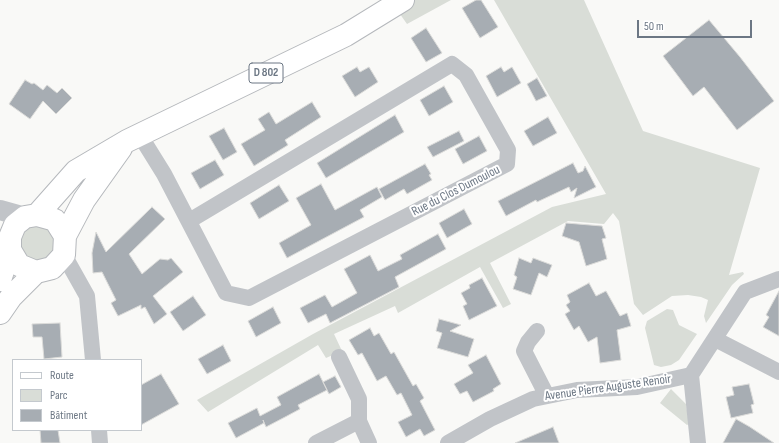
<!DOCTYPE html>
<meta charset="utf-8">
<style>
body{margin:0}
#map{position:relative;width:779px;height:443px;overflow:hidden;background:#f9f9f7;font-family:"Sofia Sans Condensed",sans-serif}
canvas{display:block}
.legend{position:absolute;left:12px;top:359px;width:130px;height:72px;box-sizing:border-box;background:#fff;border:1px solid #c4c9ce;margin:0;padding:5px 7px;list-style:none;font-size:12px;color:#6c7784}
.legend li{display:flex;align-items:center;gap:8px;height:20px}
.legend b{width:20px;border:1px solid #c4c9ce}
.scale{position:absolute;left:637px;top:20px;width:115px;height:18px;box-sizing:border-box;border:2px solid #6c7784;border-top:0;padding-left:5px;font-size:12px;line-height:14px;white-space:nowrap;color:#6c7784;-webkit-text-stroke:3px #fff;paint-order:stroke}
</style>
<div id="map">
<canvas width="779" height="443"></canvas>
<ul class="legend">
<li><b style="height:5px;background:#fff"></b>Route</li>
<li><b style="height:11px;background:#d9ddd7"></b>Parc</li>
<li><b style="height:11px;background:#a7adb3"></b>Bâtiment</li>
</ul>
<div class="scale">50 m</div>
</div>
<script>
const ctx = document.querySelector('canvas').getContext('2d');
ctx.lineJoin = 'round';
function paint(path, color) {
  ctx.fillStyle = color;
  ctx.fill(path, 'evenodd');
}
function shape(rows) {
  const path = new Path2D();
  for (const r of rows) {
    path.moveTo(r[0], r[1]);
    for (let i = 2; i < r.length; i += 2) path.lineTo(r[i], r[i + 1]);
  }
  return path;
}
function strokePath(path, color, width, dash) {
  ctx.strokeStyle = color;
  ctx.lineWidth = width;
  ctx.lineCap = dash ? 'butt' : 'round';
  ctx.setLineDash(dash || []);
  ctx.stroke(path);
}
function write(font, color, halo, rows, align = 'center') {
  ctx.font = font + ' "Sofia Sans Condensed",sans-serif';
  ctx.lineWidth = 4;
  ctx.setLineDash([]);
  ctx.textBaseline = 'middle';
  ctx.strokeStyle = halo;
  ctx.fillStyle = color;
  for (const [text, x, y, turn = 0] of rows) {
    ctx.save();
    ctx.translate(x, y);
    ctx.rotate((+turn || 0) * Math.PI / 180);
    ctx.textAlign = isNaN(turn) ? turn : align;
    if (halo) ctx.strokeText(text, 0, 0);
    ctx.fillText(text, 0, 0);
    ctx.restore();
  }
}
paint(shape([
 [390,0,451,0,407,24],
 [494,0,584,0,643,131,760,168,729,275,743,272,744,274,732,285,706,323,704,316,708,300,701,297,688,295,672,296,643,315,634,304,619,221,613,213,604,224,568,221,490,263,511,304,503,308,480,267,398,313,395,306,334,334,342,351,326,358,318,345,208,412,197,400,313,334,552,207,606,194],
 [31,225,45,225,55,235,55,250,45,260,31,260,21,249,21,235],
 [667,309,673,310,679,325,697,334,679,360,671,365,661,367,654,365,645,328,647,321],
 [671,389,686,404,689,424,687,425,660,403]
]), '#d9ddd7');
const building = shape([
 [476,0,481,0,498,27,480,38,462,8,476,0],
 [709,20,740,57,774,101,737,130,704,87,693,96,663,56,709,20],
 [426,28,442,53,426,62,411,38,426,28],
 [357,67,360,72,369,67,378,82,355,97,342,76,357,67],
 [501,67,504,72,512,67,521,83,497,97,486,76,501,67],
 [537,78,547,96,536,101,527,84,537,78],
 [25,80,32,84,34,83,43,90,47,85,57,93,62,88,72,98,56,114,43,101,30,119,9,104,25,80],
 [444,86,453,102,429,116,420,100,444,86],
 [312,102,321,117,285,140,288,145,254,166,241,144,265,130,258,119,269,112,276,124,312,102],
 [395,115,404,132,326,178,317,163,395,115],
 [548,117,557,133,533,146,524,131,548,117],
 [224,128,237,152,223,160,209,136,224,128],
 [459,131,464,141,433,157,427,147,459,131],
 [479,136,487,151,463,164,455,149,479,136],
 [215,160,224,175,200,189,191,173,215,160],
 [573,163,578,173,583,171,585,166,596,187,574,198,577,188,571,192,569,187,537,202,536,200,506,216,498,201,573,163],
 [425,164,431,174,429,175,432,180,407,194,404,189,385,200,379,189,425,164],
 [321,184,335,210,377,187,382,197,360,210,364,217,287,258,279,243,311,225,296,198,321,184],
 [279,185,289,201,259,219,250,203,279,185],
 [152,207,165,219,129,254,142,274,160,259,168,260,171,258,183,272,153,296,167,314,154,324,145,307,141,309,141,305,118,316,111,303,116,300,102,272,93,273,92,253,96,232,106,252,152,207],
 [464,209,472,224,447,238,439,223,464,209],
 [566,223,602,226,606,238,602,239,607,259,586,266,579,242,562,236,566,223],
 [438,234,446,249,395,277,399,287,330,323,326,314,308,323,300,308,325,295,332,307,357,293,344,269,370,255,378,271,402,259,400,255,438,234],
 [519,258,531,263,533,258,552,265,547,277,539,273,531,295,513,289,517,277,514,275,519,258],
 [482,278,497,306,469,320,463,306,467,304,461,293,470,288,469,285,482,278],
 [589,283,596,296,606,291,620,316,627,313,631,326,617,330,621,360,600,363,597,337,588,342,579,326,574,330,565,314,570,311,566,305,570,302,567,295,589,283],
 [779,291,779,336,763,327,769,317,766,315,779,291],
 [193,296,206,315,183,331,170,312,193,296],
 [273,307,281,323,256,337,248,321,273,307],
 [439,319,461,325,450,331,474,339,468,357,437,348,442,333,436,331,439,319],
 [60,323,62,357,44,359,42,337,33,337,32,324,60,323],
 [370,328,374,336,379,333,391,354,394,352,413,386,416,384,424,398,420,401,435,430,424,436,420,429,406,437,398,422,412,415,401,393,397,395,386,376,377,381,362,353,358,355,349,340,370,328],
 [223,345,231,361,207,374,198,359,223,345],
 [486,355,501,384,493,389,494,391,473,402,467,391,460,394,454,384,473,373,468,365,486,355],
 [161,374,179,404,141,425,141,385,161,374],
 [319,374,327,390,298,405,300,409,287,416,266,427,263,420,264,423,236,438,228,423,257,408,260,416,281,405,277,397,319,374],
 [335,376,341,387,329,394,323,382,335,376],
 [749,384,754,404,751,405,753,413,731,418,726,397,734,395,732,387,749,384],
 [736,419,750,427,774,443,723,443,736,419],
 [553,427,559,443,515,443,553,427],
 [40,430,58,430,60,443,41,443,40,430]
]);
paint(building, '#a7adb3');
strokePath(building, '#dbdbd9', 1);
const primary = shape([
 [37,215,76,171,127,141,346,35,403,0],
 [65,236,55,220,37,215,25,217,15,225,10,237,10,250,19,265,36,272,52,268,64,255,65,236,84,200,121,148],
 [0,280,10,250],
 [0,313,11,297,36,272]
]);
strokePath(primary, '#b5b8bc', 24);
strokePath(shape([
 [137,135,146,145,164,174,226,293,249,298,507,164,508,150,466,75,452,64,189,221],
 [64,255,87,296,93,360],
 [537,331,528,342,524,351,547,396],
 [715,339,779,372],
 [339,357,359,399,359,421],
 [691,375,698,443],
 [99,430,100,443],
 [316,443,359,421,369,443],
 [448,443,490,419,533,399,577,390,637,387,691,375,745,292,779,279]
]), '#c1c4c8', 16);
strokePath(shape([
 [0,210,25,217]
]), '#c1c4c8', 20);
strokePath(primary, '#fff', 22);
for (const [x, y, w] of [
 [266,73,34]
]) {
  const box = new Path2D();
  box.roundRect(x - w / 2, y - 10, w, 20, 3);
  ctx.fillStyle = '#fff';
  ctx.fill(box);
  strokePath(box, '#6c7784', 1);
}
write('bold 12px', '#6c7784', null, [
 ["D 802",266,73]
]);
write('13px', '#6c7784', '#fff', [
 ["Rue du Clos Dumoulou",456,191,-27],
 ["Avenue Pierre Auguste Renoir",608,388,-8]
]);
</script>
